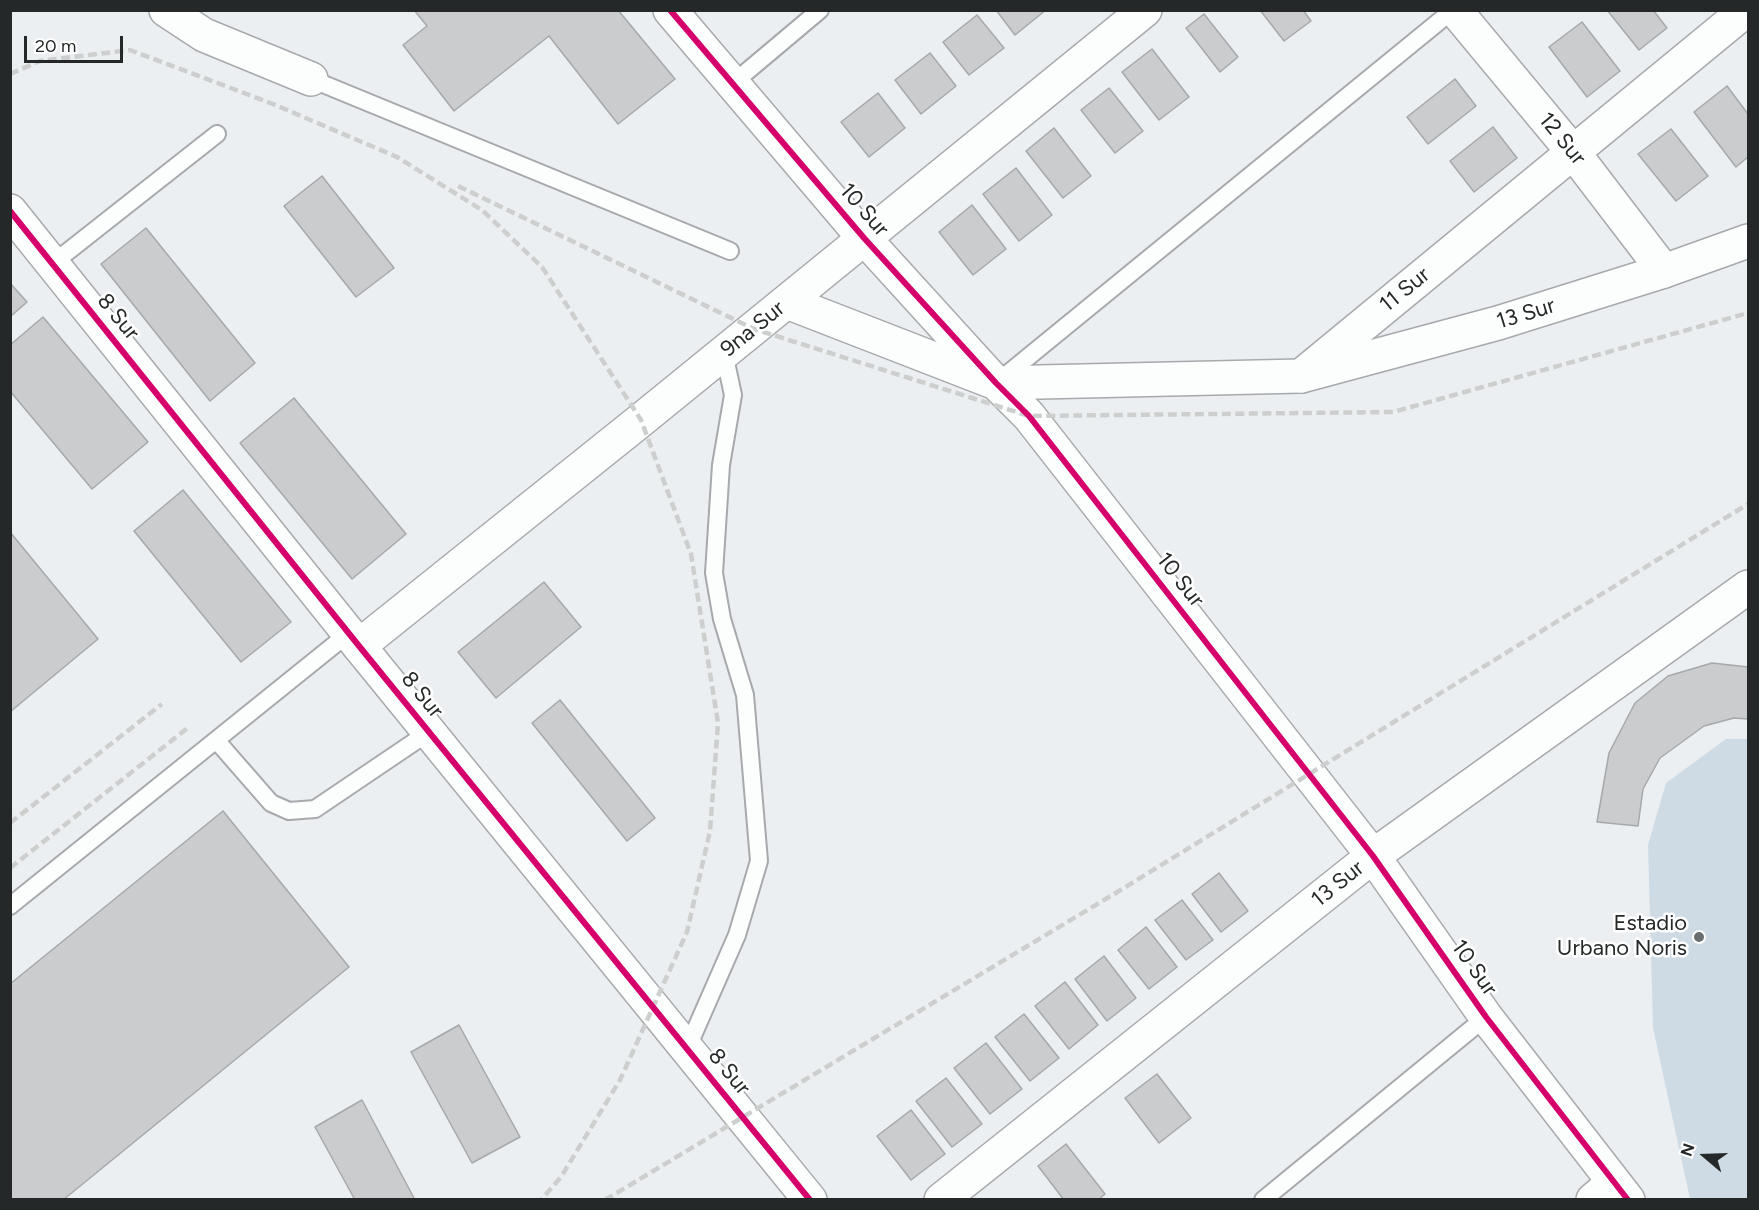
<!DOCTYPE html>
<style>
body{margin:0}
#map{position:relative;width:1759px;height:1210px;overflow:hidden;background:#eceff2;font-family:Figtree,sans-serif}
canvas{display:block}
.frame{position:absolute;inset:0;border:12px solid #252829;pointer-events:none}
.north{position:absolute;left:1675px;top:1126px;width:60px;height:60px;-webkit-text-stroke:4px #fff;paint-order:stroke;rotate:289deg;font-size:16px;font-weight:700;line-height:24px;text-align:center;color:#252829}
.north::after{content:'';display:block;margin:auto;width:21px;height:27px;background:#252829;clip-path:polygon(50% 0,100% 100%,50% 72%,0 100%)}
.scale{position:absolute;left:24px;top:36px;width:99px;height:27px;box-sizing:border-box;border:3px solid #252829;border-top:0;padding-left:8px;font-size:18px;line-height:21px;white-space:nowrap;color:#252829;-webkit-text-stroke:4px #fff;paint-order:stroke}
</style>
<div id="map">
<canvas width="1759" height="1210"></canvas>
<div class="frame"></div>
<div class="north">N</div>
<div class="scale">20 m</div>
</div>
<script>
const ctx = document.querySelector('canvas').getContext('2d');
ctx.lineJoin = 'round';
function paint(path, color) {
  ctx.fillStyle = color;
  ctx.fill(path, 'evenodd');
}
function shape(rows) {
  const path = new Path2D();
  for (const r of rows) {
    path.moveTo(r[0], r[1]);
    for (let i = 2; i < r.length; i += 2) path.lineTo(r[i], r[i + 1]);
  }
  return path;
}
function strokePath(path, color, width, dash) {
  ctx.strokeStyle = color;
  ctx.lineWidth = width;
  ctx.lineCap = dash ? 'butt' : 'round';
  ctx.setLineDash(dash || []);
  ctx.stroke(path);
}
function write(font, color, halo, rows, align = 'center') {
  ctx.font = font + ' Figtree,sans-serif';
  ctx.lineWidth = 5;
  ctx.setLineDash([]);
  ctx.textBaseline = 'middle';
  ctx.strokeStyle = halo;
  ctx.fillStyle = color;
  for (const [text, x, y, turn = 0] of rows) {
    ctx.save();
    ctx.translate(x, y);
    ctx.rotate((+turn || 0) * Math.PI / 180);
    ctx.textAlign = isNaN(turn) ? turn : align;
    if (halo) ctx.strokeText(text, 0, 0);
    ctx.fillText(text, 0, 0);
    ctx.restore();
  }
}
paint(shape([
 [1726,739,1748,739,1748,1199,1690,1199,1653,1028,1648,845,1666,783]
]), '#cedbe5');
const building = shape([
 [414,10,618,10,675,79,618,124,549,36,454,111,403,45,427,26,414,10],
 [996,10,1046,10,1015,35,996,10],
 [1260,10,1303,10,1311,21,1284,41,1260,10],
 [1607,10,1653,10,1667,28,1639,50,1607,10],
 [1204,14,1238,57,1220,72,1186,28,1204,14],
 [977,15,1004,48,969,75,943,42,977,15],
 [1582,22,1620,71,1587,97,1549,47,1582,22],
 [1152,49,1189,97,1159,120,1122,72,1152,49],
 [930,53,956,86,921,114,895,80,930,53],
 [1455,79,1476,106,1428,144,1407,117,1455,79],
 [1727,86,1748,114,1748,157,1736,167,1694,112,1727,86],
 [1109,88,1143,131,1115,153,1081,110,1109,88],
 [878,93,905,128,869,157,841,122,878,93],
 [1493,127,1517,158,1474,192,1450,161,1493,127],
 [1054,128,1091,176,1063,198,1026,151,1054,128],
 [1671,129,1708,176,1676,201,1638,154,1671,129],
 [1016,168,1052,215,1019,241,983,194,1016,168],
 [322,176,394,268,356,297,284,206,322,176],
 [972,205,1006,249,973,275,939,232,972,205],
 [146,228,255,363,210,401,101,264,146,228],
 [10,283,27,302,10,317,10,283],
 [43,317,148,442,92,489,10,391,10,345,43,317],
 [294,398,406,534,352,579,240,443,294,398],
 [183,490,291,622,241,662,134,531,183,490],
 [10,532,98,639,10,712,10,532],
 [544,582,581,627,496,698,458,652,544,582],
 [1712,663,1748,667,1748,719,1734,718,1704,726,1660,758,1643,789,1638,826,1597,822,1609,753,1635,703,1668,676,1712,663],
 [560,700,655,818,627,841,532,723,560,700],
 [223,811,349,967,63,1200,10,1200,10,984,223,811],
 [1219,873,1248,911,1221,932,1192,894,1219,873],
 [1182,900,1213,940,1186,960,1155,920,1182,900],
 [1146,927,1177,967,1149,989,1118,950,1146,927],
 [1104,956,1136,998,1107,1021,1075,979,1104,956],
 [1065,982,1098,1025,1069,1049,1035,1006,1065,982],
 [1024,1014,1059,1058,1030,1081,995,1037,1024,1014],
 [459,1025,520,1137,472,1163,411,1052,459,1025],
 [986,1043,1022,1089,990,1114,954,1068,986,1043],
 [1157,1074,1191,1118,1159,1143,1125,1098,1157,1074],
 [946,1078,982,1124,952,1147,916,1101,946,1078],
 [362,1100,415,1200,355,1200,315,1127,362,1100],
 [911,1110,945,1154,911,1180,877,1136,911,1110],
 [1066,1144,1105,1194,1098,1200,1064,1200,1038,1166,1066,1144]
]);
paint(building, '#caccce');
strokePath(building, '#a6a9ab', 1.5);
const lane = shape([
 [311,79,730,251],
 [732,84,820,10],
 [52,264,217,134],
 [1000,380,1453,10],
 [216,740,271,803,289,811,315,809,429,732],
 [10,906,349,633],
 [687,1049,737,935,759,861,745,695,722,619,714,573,721,465,733,395,724,353],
 [1263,1200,1486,1017]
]);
const street = shape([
 [166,10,204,35,311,79],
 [1455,10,1573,152,1664,271],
 [787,302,996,383,1029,416,1373,856,1486,1017,1628,1200],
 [1301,376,1746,10],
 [359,646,641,420,1145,10],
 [941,1200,1373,856,1748,587],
 [1593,1200,1614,1182]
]);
const secondary = shape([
 [670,10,864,238,996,383,1301,376,1498,323,1664,271,1748,241],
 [10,211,359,646,810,1200]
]);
strokePath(lane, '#a7a9ac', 20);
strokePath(street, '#a7a9ac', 36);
strokePath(secondary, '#a7a9ac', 36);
strokePath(lane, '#fcfdfd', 16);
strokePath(street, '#fcfdfd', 33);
strokePath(secondary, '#fcfdfd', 33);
strokePath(shape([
 [10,74,40,61,130,50,273,104,397,157,482,210,542,267,641,420,691,554,718,723,710,831,687,932,620,1080,561,1177,541,1200],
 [458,186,754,329,1029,416,1393,412,1748,313],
 [10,823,162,704],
 [10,868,189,727],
 [605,1200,1119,891,1748,504]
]), '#cdcece', 4.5, [9, 4.5]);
strokePath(shape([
 [670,10,864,238,996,383,1029,416,1373,856,1486,1017,1628,1200],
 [10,211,359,646,810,1200]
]), '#d6006c', 6);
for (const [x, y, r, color] of [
 [1699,937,6,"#6b6e6f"]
]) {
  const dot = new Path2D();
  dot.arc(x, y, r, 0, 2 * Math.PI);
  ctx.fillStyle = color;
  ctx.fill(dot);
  strokePath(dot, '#fff', 2);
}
write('22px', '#252829', '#fff', [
 ["12 Sur",1562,139,51],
 ["10 Sur",864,210,49],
 ["11 Sur",1405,290,-39],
 ["13 Sur",1526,314,-17],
 ["8 Sur",118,317,51],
 ["9na Sur",753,329,-39],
 ["10 Sur",1180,580,52],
 ["8 Sur",422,695,51],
 ["13 Sur",1338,884,-39],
 ["10 Sur",1474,968,55],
 ["8 Sur",729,1072,51]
]);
write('22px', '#252829', '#fff', [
 ["Estadio",1687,924],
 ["Urbano Noris",1687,949]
], 'right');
</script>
